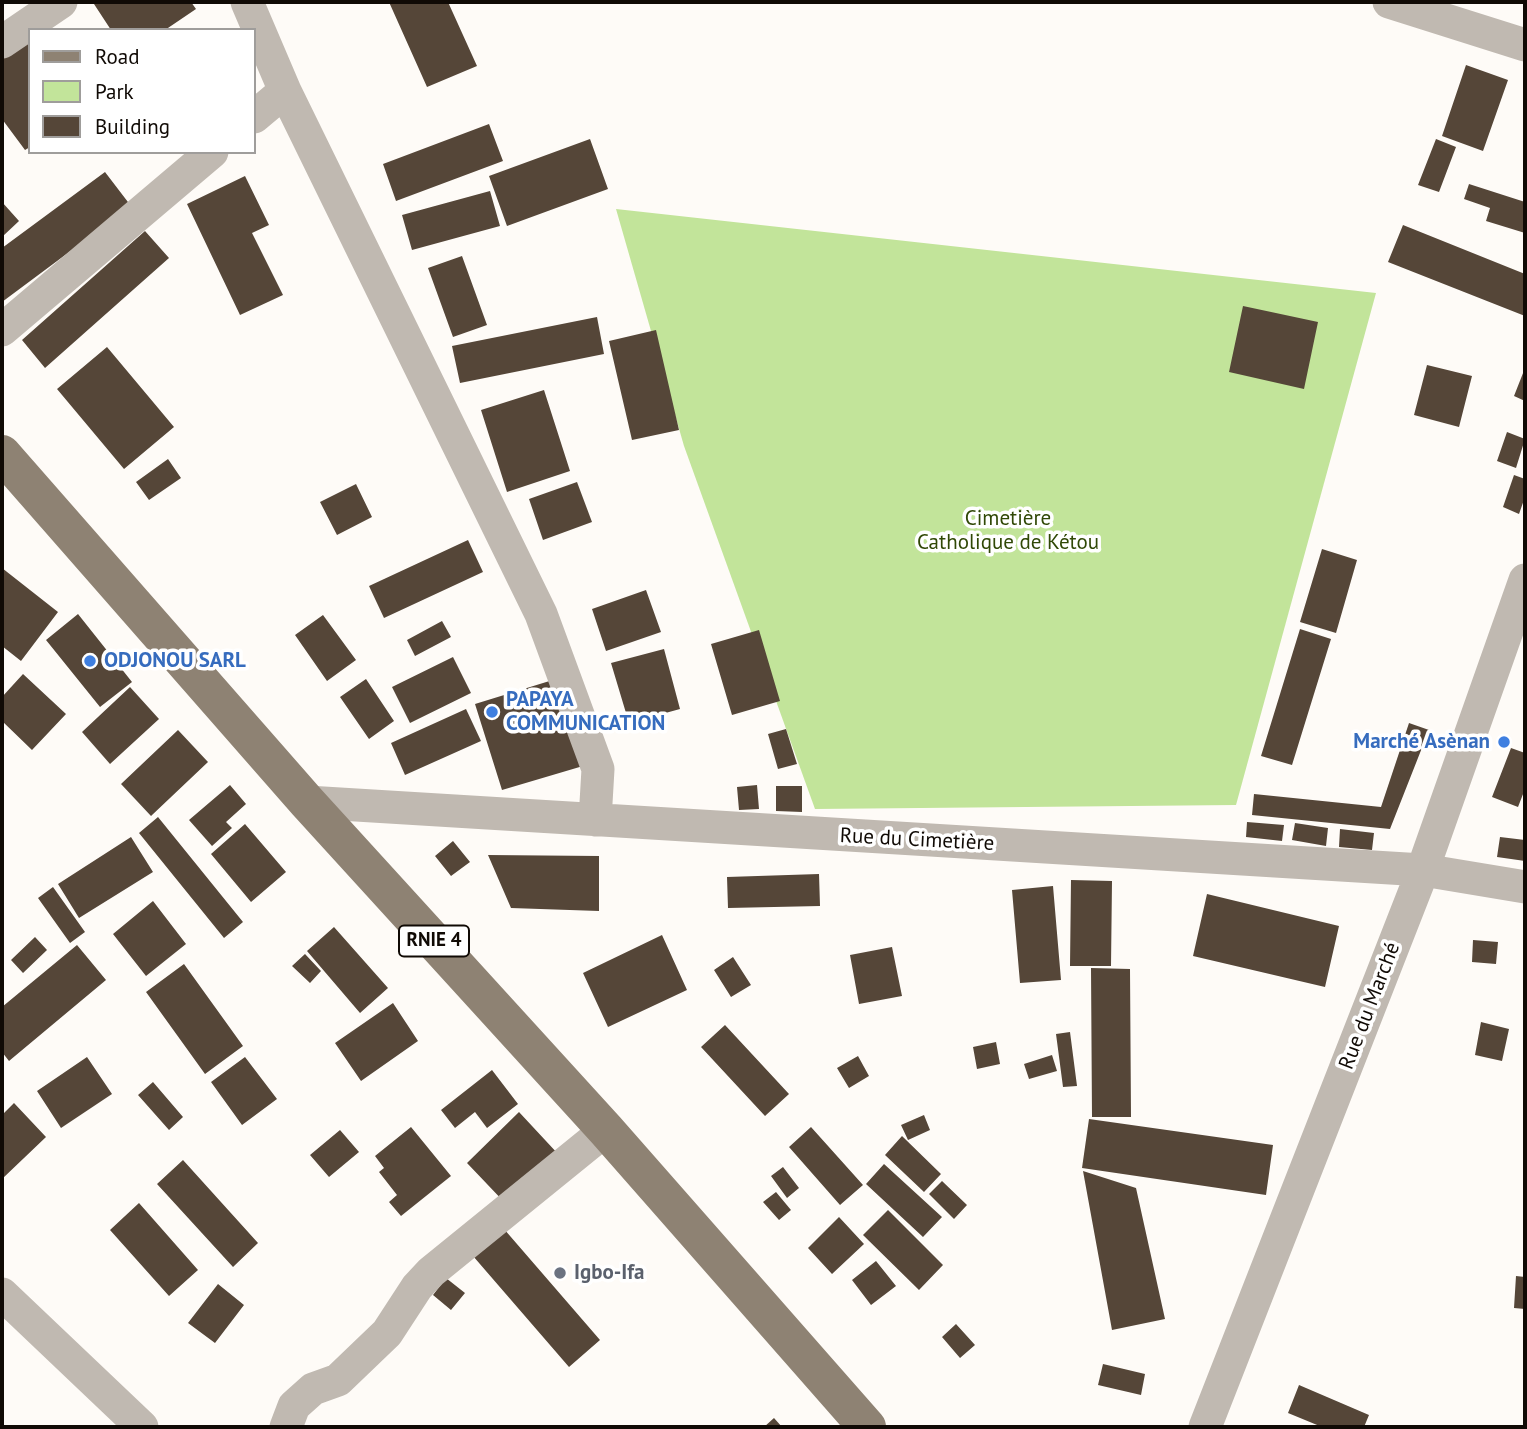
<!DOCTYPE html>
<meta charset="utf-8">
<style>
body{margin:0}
#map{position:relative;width:1527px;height:1429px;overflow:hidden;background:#fefbf7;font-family:"PT Sans",sans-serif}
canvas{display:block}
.frame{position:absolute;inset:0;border:4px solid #100a05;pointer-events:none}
.legend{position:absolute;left:28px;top:28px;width:228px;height:126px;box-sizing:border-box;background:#fff;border:2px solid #9f9d9b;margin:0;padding:9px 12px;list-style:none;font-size:21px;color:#100a05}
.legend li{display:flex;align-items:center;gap:14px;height:35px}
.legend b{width:35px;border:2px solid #9f9d9b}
</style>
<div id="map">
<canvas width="1527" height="1429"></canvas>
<div class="frame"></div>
<ul class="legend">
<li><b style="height:9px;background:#8e8273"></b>Road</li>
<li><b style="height:19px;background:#c2e49a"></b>Park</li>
<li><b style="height:19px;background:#554638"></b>Building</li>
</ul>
</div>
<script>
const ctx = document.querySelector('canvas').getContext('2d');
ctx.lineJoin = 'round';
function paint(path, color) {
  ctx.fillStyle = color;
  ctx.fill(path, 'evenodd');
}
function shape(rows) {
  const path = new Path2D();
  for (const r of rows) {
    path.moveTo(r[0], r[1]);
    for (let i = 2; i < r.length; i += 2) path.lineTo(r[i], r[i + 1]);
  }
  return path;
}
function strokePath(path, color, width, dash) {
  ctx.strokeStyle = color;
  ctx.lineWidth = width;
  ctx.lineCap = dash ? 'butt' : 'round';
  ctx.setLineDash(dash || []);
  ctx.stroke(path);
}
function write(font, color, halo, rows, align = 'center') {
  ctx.font = font + ' "PT Sans",sans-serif';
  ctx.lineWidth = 7;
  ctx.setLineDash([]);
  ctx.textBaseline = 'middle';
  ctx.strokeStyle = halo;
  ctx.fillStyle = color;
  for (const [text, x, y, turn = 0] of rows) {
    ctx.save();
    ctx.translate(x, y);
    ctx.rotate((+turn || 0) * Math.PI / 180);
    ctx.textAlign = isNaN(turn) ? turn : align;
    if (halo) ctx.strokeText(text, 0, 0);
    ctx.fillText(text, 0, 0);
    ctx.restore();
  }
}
paint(shape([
 [616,209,1376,293,1236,805,815,809,684,446]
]), '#c2e49a');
paint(shape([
 [97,2,191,2,196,9,165,30,111,30,94,4],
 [389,2,448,2,477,66,427,87],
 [30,39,30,147,25,150,2,119,2,51],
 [1466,65,1508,80,1483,151,1442,136],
 [489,124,503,161,396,201,383,164],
 [590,139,608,189,507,226,489,176],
 [1436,139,1456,147,1439,192,1418,185],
 [105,172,131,206,2,302,2,248],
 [245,176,269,225,252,233,283,295,240,315,187,204],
 [1469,184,1525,202,1525,233,1486,221,1490,208,1464,199],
 [490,191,500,226,412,250,402,215],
 [2,202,19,221,2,237],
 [1403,225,1525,274,1525,316,1388,262],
 [145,231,169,258,45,368,22,340],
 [462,256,487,325,453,337,428,268],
 [1243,306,1318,322,1304,389,1229,372],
 [597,317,604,354,460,383,452,346],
 [656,330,679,430,632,440,609,341],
 [107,347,174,427,124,469,57,389],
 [1427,365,1472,376,1459,427,1414,415],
 [1525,368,1525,401,1514,396],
 [544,390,570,471,507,492,481,410],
 [1507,432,1525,439,1516,468,1497,461],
 [168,459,181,478,149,500,136,482],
 [1514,475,1525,479,1525,497,1519,514,1503,507],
 [577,482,592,522,543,540,529,499],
 [356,484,372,517,337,535,320,502],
 [468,540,483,572,384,618,369,586],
 [1322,549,1357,560,1336,633,1300,622],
 [2,568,58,612,21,661,2,646],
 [646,590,661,632,606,651,592,609],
 [78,614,132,682,100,707,46,640],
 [323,615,356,660,327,681,295,635],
 [442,621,451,637,415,656,407,640],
 [1300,629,1331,639,1292,765,1261,756],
 [759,630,780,701,732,715,711,644],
 [664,649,680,709,629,723,611,663],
 [453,657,471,693,410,723,392,687],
 [23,674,66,714,32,750,2,721,2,697],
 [366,679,394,721,369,739,340,697],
 [556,679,583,766,502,790,475,704],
 [130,687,159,719,110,764,82,732],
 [466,709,481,741,405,775,391,743],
 [1409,723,1429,730,1390,829,1252,815,1254,794,1381,807],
 [786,729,797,764,778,769,768,734],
 [178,730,208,762,151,816,121,784],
 [1511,748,1525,753,1525,789,1518,807,1492,797],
 [230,785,246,804,226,822,232,828,212,846,189,820],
 [757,785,759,809,739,810,737,787],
 [776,786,802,786,802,812,776,811],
 [158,817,243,922,224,938,139,833],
 [1247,822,1284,825,1282,841,1246,837],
 [1295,823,1328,828,1326,846,1292,840],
 [245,824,286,872,251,902,211,854],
 [1340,829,1374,833,1372,850,1339,847],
 [131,837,153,872,79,918,58,884],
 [1500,837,1525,840,1525,861,1497,857],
 [453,841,470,862,451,876,435,856],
 [488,855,599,856,599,911,511,908],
 [819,874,820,906,728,908,727,877],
 [1071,880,1112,881,1111,966,1070,966],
 [1053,886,1061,980,1020,983,1012,890],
 [53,887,85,932,70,943,38,898],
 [1207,894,1339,926,1325,987,1193,956],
 [153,901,186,944,146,976,113,934],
 [334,927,388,988,360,1013,307,951],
 [662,935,687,990,608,1027,583,973],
 [35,937,47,950,23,973,11,960],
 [1473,940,1498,942,1496,964,1472,962],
 [77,945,106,980,9,1061,2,1052,2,1007],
 [892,947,902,996,859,1004,850,955],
 [305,954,321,971,310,983,292,966],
 [733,957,751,985,731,997,714,970],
 [184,964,243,1046,205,1074,146,992],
 [1091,968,1130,969,1131,1117,1092,1117],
 [393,1003,418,1041,361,1081,335,1043],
 [1481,1022,1509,1029,1502,1061,1475,1055],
 [725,1025,789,1094,765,1116,701,1047],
 [1070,1032,1077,1086,1063,1087,1056,1034],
 [996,1042,1000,1064,977,1069,973,1047],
 [1052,1055,1057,1071,1029,1079,1024,1064],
 [858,1056,869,1076,849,1088,837,1068],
 [87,1057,112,1094,61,1128,37,1091],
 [245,1057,277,1099,242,1125,211,1082],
 [492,1070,518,1104,487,1128,475,1112,455,1128,441,1110],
 [153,1082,183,1117,169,1130,138,1095],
 [14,1103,46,1137,2,1179,2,1115],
 [519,1112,559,1155,507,1205,467,1163],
 [924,1115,930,1130,908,1140,901,1125],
 [1089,1119,1273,1145,1266,1195,1082,1168],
 [411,1127,451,1176,401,1216,389,1202,397,1195,379,1172,384,1168,375,1156],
 [811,1127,863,1185,840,1205,789,1147],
 [340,1130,359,1152,329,1177,310,1155],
 [902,1136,941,1174,924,1192,885,1155],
 [183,1160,258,1243,233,1267,157,1184],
 [884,1164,942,1217,923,1237,866,1184],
 [783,1167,799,1188,787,1198,771,1176],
 [1083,1171,1136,1188,1165,1319,1112,1330],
 [942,1181,967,1205,954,1219,929,1194],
 [776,1192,791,1210,779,1220,763,1202],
 [139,1203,198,1270,169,1296,110,1230],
 [888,1210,943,1265,919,1290,863,1235],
 [839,1217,864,1244,832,1274,808,1248],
 [504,1229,600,1340,569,1367,473,1256],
 [876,1261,896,1286,871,1305,852,1280],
 [1516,1276,1525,1277,1525,1309,1514,1308],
 [446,1278,465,1293,451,1310,433,1295],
 [218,1284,244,1305,215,1343,188,1323],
 [956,1324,975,1345,960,1358,942,1337],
 [1103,1364,1145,1374,1141,1395,1098,1385],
 [1299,1385,1369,1415,1364,1427,1322,1427,1288,1413],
 [774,1418,782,1427,764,1427]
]), '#554638');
strokePath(shape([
 [247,2,285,91,541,614,598,769,595,820],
 [1389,2,1525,45],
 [2,42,61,2],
 [254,117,285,91],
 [2,330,212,152],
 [307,802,1423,870,1525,887],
 [2,1294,142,1427],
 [286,1427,294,1406,313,1389,338,1380,387,1333,417,1287,431,1272,606,1130],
 [1205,1427,1418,883,1525,580]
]), '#c0b9b1', 33);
strokePath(shape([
 [2,454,307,802,606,1130,867,1427]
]), '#8e8273', 38);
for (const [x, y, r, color] of [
 [90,661,7,"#3f7fe0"],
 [492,712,7,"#3f7fe0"],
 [1504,742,7,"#3f7fe0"],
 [560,1273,7,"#6b7280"]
]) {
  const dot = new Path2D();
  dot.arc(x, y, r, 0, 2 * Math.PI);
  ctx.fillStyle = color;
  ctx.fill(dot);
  strokePath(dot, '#fff', 2.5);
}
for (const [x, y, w] of [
 [434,941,70]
]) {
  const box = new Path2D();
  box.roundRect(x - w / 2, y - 15.5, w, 31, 5);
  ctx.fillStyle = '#fff';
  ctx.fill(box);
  strokePath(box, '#100a05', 2);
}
write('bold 19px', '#100a05', null, [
 ["RNIE 4",434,941]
]);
write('21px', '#304806', '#fff', [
 ["Cimetière",1008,519],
 ["Catholique de Kétou",1008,543]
]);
write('bold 21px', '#366cbe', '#fff', [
 ["ODJONOU SARL",104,661],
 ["PAPAYA",506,700],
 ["COMMUNICATION",506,724],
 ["Marché Asènan",1490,742,"right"]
], 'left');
write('21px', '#100a05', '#fff', [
 ["Rue du Cimetière",917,840,3],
 ["Rue du Marché",1370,1006,-69]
]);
write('bold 21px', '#5b616d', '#fff', [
 ["Igbo-Ifa",574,1273]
], 'left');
</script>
